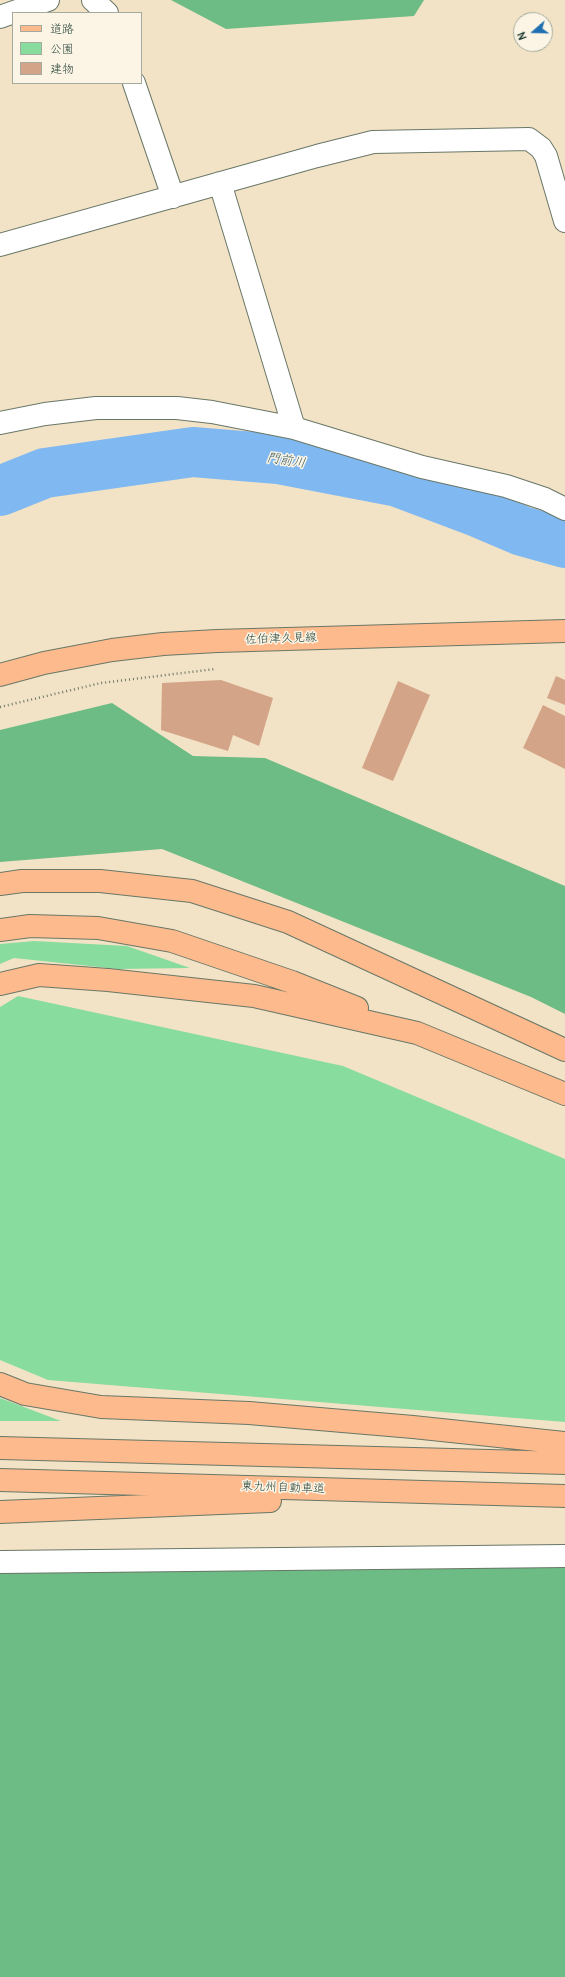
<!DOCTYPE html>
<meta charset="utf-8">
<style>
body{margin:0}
#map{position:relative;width:565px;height:1977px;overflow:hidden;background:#f3e3c6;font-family:Pangolin,"Klee One",sans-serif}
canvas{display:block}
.legend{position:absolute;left:12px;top:12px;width:130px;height:72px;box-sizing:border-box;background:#fcf5e5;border:1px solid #a4ab9e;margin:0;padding:5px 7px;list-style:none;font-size:12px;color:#1f3d34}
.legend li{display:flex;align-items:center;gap:8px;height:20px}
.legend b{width:20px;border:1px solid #a4ab9e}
.north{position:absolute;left:513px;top:12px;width:40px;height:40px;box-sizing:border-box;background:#fcf5e5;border:1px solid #a4ab9e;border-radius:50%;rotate:250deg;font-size:11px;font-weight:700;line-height:16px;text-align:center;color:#1f3d34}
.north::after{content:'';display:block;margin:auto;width:14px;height:18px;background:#1f6fb2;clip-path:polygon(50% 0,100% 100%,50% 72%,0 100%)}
</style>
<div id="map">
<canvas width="565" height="1977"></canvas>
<ul class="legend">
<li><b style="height:5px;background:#fcba8d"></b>道路</li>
<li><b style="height:11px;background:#87dc9e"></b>公園</li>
<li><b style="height:11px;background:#d3a488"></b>建物</li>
</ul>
<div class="north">N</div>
</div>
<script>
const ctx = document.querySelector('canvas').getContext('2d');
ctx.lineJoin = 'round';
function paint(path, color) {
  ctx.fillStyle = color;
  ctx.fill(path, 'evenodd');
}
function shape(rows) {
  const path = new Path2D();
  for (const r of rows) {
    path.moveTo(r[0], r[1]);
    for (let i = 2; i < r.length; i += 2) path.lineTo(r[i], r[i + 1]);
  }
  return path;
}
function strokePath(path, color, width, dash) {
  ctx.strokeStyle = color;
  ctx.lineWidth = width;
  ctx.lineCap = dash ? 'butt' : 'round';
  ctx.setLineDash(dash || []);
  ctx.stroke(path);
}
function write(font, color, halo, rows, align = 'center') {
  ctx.font = font + ' Pangolin,"Klee One",sans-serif';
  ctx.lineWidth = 3;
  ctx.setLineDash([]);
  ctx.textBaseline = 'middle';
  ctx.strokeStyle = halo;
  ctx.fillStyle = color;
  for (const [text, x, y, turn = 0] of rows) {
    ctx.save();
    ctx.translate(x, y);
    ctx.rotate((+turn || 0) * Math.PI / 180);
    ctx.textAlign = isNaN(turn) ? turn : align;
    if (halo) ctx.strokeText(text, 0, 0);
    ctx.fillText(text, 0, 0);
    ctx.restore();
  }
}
paint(shape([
 [34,941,127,946,190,968,118,969,14,958,0,964,0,944],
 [18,996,343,1066,565,1159,565,1422,48,1380,0,1360,0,1007],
 [0,1398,61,1421,0,1421]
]), '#87dc9e');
paint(shape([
 [171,0,424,0,414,16,226,29],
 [112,703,193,756,265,758,565,886,565,1014,531,997,162,849,0,862,0,730],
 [0,1557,565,1561,565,1977,0,1977]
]), '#6dbc85');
strokePath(shape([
 [0,491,45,473,193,452,278,459,398,482,475,511,522,531,565,543]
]), '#80b9f1', 50);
paint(shape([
 [556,676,565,680,565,705,547,698],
 [221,680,273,698,259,746,233,735,228,751,161,730,162,683],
 [398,681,430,695,393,781,362,768],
 [543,705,565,716,565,769,523,748]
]), '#d3a488');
const minor = shape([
 [93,0,107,13],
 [0,17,48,0],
 [134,83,173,197],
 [0,245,317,156,373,142,529,139,541,148,546,156,565,221],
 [0,423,45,414,96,408,177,408,212,412,294,428,220,183],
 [294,428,422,467,506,486,545,499,565,509],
 [0,1562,565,1556]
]);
const primary = shape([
 [0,675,44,663,112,650,163,644,217,641,565,631]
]);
const motorway = shape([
 [0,884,22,881,100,881,192,891,288,922,565,1050],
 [0,930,30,926,98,928,172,941,292,982,357,1008],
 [0,984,39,975,108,980,254,996,417,1033,565,1094],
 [0,1384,25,1394,101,1407,249,1413,413,1427,565,1443],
 [0,1448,565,1463],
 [0,1480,565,1496],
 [0,1512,270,1501]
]);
strokePath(minor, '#697767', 24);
strokePath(primary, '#697767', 24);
strokePath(motorway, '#697767', 24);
strokePath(shape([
 [0,707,101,683,215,669]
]), '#697767', 2.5, [1, 3]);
strokePath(minor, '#fff', 22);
strokePath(primary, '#fcba8d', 22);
strokePath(motorway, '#fcba8d', 22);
write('12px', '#1f3d34', '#fcf5e5', [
 ["佐伯津久見線",281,639,-2],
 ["東九州自動車道",283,1488,2]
]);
write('italic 13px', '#375c63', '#fcf5e5', [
 ["門前川",286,461,9]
]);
</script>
